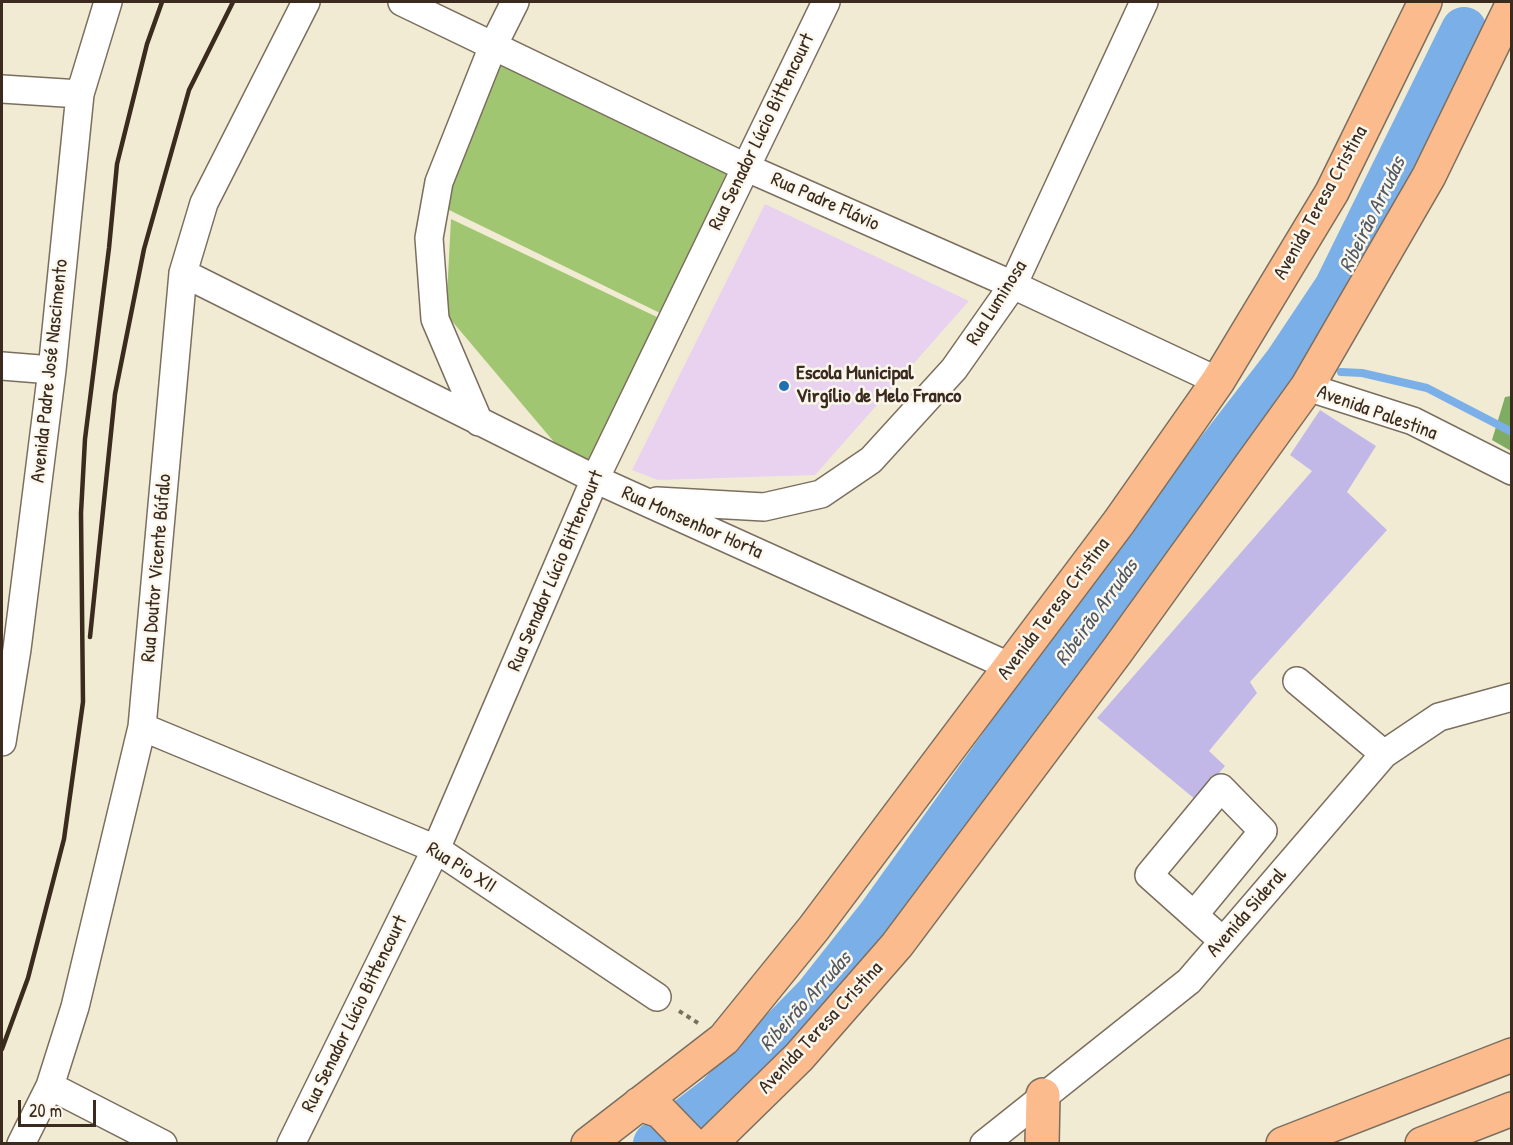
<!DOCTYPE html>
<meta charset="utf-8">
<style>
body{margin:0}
#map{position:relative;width:1513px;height:1145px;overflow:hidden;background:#f1ebd4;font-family:"Patrick Hand",sans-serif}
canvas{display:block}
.frame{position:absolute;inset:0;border:3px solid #3b2a1e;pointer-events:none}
.scale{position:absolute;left:18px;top:1100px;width:78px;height:27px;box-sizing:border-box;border:3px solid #3b2a1e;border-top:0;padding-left:8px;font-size:18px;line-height:21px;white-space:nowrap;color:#3b2a1e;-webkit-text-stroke:4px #fbf7ec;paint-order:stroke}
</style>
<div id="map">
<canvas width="1513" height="1145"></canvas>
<div class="frame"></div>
<div class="scale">20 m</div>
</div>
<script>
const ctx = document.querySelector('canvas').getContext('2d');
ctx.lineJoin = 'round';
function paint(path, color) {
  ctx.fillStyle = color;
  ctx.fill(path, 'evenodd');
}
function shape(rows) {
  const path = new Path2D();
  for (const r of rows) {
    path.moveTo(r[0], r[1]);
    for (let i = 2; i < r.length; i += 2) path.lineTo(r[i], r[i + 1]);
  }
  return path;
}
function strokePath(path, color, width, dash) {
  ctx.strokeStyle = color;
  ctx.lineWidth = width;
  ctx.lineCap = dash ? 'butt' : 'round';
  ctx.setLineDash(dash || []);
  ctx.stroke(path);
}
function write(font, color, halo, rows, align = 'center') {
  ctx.font = font + ' "Patrick Hand",sans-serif';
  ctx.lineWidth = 5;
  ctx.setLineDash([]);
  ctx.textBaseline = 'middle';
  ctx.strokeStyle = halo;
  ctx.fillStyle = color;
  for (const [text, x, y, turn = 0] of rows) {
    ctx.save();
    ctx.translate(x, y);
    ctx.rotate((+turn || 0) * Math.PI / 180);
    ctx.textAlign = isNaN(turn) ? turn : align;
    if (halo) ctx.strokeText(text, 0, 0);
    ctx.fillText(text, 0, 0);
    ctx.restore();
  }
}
paint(shape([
 [765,204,969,301,815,475,658,480,632,470]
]), '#e8d2ef');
paint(shape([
 [499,58,727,172,660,313,449,210,447,190],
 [451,219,659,318,594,465,565,455,446,314]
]), '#a1c671');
paint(shape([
 [1511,396,1512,396,1511,451,1492,440,1505,397]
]), '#80ab63');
strokePath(shape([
 [1287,363,1300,369,1309,369],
 [1341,372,1362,373,1427,388,1512,432]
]), '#7bafe8', 8);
strokePath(shape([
 [656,1144,718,1097,817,996,881,915,1138,556,1287,363,1337,288,1464,30]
]), '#7bafe8', 46);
paint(shape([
 [1320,410,1376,446,1347,492,1387,530,1250,682,1257,693,1209,751,1225,766,1196,800,1097,718,1312,471,1290,455]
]), '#c2b8e7');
const minor = shape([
 [402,2,745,167,1013,285,1218,381],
 [2,89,80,94],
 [183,273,595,479,1011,667],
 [2,366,52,370],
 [1307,387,1413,421,1512,471],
 [479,422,435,319,429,238,439,182,493,46,515,2],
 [657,501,764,507,821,494,871,460,954,369,1013,285,1144,2],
 [1297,681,1384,754],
 [142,727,436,849,657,997],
 [2,742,17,649,52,370,80,94,108,2],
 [1194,915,1263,831,1221,788,1149,875,1223,941],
 [50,1086,163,1144],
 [21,1144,50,1086,75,1007,142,727,183,273,204,203,306,2],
 [291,1144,436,849,595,479,826,2],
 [984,1144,1189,981,1384,754,1439,717,1512,697]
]);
const major = shape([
 [639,1104,660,1111,692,1144],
 [588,1144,724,1039,814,928,1119,522,1218,381,1332,192,1425,2],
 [710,1144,799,1057,897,945,1117,651,1307,387,1429,176,1512,5]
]);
const highway = shape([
 [1042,1144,1043,1095],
 [1283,1144,1512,1055],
 [1422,1144,1512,1109]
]);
strokePath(minor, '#7b6e5e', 30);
strokePath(major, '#7b6e5e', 36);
strokePath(highway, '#7b6e5e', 36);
strokePath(shape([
 [679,1011,698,1023]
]), '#7b6e5e', 4, [4.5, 4.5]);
strokePath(minor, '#fff', 27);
strokePath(major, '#fbbb8c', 33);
strokePath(highway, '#fbbb8c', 33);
strokePath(shape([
 [90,637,115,394,144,249,189,90,233,2],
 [2,1049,28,978,64,839,83,702,81,513,85,439,109,248,117,164,147,44,162,2]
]), '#3b2a1e', 4.5);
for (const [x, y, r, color] of [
 [784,386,6,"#1f6fb2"]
]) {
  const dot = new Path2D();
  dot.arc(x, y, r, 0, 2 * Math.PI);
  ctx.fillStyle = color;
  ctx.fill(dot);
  strokePath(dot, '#fbf7ec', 2);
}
write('20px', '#3b2a1e', '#fbf7ec', [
 ["Rua Senador Lúcio Bittencourt",762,132,-64],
 ["Rua Padre Flávio",825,202,24],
 ["Avenida Teresa Cristina",1321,203,-61],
 ["Rua Luminosa",997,303,-58],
 ["Avenida Padre José Nascimento",50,371,-84],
 ["Avenida Palestina",1377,413,20],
 ["Rua Monsenhor Horta",692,523,24],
 ["Rua Doutor Vicente Búfalo",157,568,-85],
 ["Rua Senador Lúcio Bittencourt",556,571,-67],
 ["Avenida Teresa Cristina",1054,609,-53],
 ["Rua Pio XII",461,868,32],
 ["Avenida Sideral",1247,913,-49],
 ["Rua Senador Lúcio Bittencourt",355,1014,-64],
 ["Avenida Teresa Cristina",821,1028,-47]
]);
write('bold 20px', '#3b2a1e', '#fbf7ec', [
 ["Escola Municipal",796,374],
 ["Virgílio de Melo Franco",796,397]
], 'left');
write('italic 21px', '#515965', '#fbf7ec', [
 ["Ribeirão Arrudas",1373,215,-64],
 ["Ribeirão Arrudas",1097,613,-54],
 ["Ribeirão Arrudas",806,1002,-48]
]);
</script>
